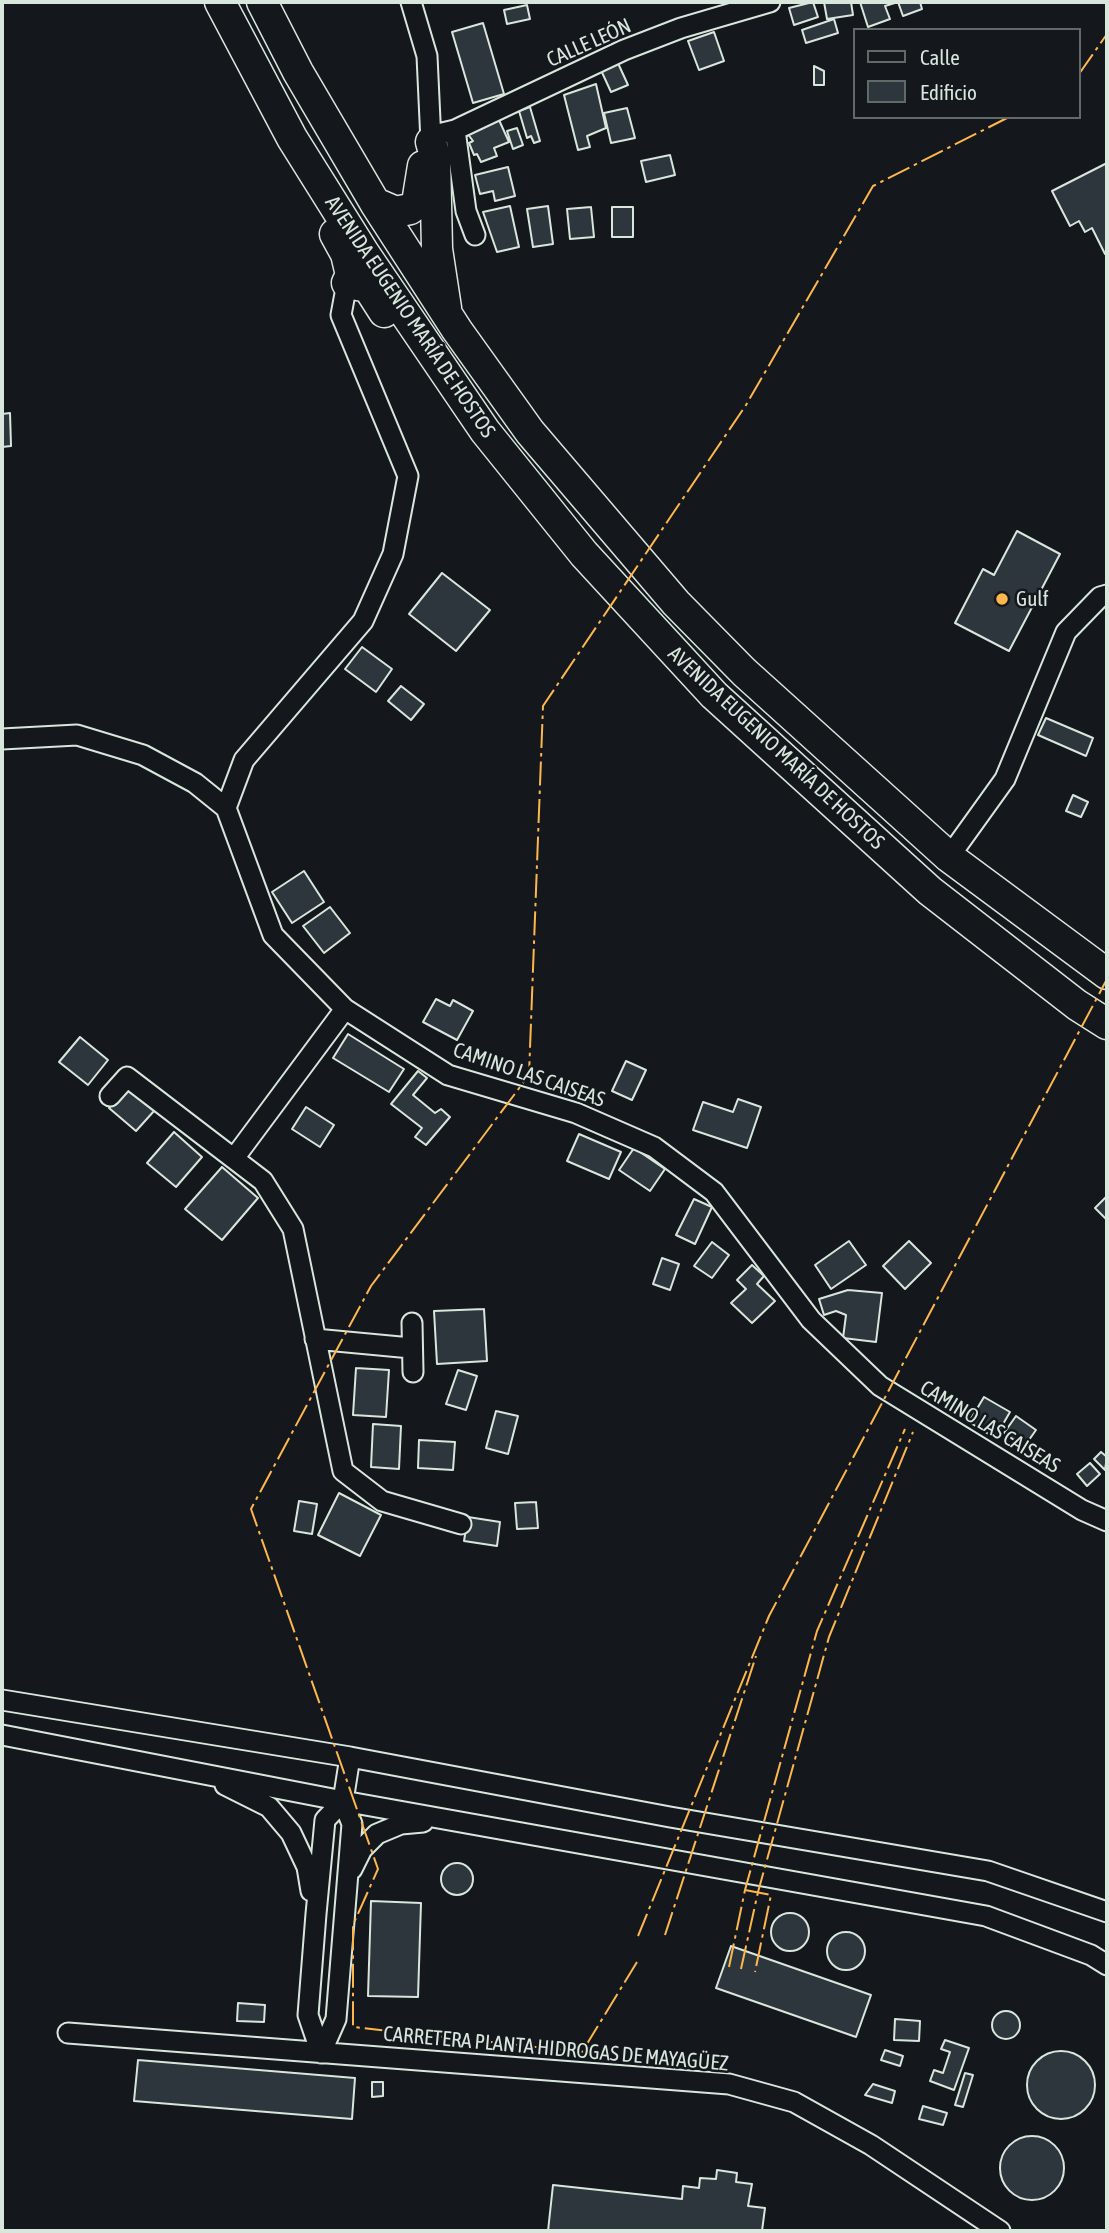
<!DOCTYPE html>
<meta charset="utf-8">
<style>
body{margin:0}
#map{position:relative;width:1109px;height:2233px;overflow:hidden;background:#14181c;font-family:"Asap Condensed",sans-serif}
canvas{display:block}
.frame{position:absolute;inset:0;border:4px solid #d8e6dc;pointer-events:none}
.legend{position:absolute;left:853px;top:28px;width:228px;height:91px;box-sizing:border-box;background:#14181c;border:2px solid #626a69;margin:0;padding:9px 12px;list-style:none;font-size:21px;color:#d8e6dc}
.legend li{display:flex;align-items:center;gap:14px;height:35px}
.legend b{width:35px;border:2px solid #626a69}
</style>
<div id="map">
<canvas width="1109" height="2233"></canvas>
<div class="frame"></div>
<ul class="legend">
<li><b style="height:9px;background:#14181c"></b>Calle</li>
<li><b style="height:19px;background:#2c363c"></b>Edificio</li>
</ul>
</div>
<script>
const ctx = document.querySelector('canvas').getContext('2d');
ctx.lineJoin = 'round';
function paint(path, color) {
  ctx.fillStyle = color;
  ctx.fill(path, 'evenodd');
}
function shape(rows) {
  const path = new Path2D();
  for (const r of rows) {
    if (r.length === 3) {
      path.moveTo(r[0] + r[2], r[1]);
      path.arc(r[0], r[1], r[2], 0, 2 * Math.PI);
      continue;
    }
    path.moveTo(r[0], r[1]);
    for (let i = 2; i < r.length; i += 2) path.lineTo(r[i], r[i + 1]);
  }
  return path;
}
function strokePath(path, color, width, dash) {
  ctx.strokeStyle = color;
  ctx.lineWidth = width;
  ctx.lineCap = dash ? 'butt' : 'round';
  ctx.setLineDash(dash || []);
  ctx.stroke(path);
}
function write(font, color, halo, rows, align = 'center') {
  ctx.font = font + ' "Asap Condensed",sans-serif';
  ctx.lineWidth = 5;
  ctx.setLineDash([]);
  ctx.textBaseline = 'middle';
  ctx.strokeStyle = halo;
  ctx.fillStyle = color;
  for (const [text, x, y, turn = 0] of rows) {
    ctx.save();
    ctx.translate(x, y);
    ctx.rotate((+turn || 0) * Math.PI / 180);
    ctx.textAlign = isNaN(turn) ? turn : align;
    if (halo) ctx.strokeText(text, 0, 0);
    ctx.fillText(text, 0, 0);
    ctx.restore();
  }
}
const building = shape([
 [813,2,818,17,794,25,789,8,813,2],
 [824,2,851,2,853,15,827,19,824,2],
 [860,2,898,2,885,6,890,19,868,27,860,2],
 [898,2,920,2,922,9,903,16,898,2],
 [527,5,530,19,507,24,504,10,527,5],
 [834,19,838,33,806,43,802,30,834,19],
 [483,23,504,94,473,103,452,32,483,23],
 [714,32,724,61,699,70,688,41,714,32],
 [617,61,628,85,611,92,600,68,617,61],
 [814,66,824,71,824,85,814,85,814,66],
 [596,84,606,128,587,136,590,147,578,150,564,95,596,84],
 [530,107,540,141,534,143,531,136,527,138,519,111,530,107],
 [627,108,635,138,611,143,604,113,627,108],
 [499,120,509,142,494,148,497,156,481,162,477,154,474,155,469,143,473,141,467,133,499,120],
 [517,128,523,145,513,149,507,131,517,128],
 [670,155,675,175,646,182,641,161,670,155],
 [1107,163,1107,253,1105,254,1092,228,1085,232,1079,221,1070,226,1052,191,1107,163],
 [508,167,515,196,495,201,493,191,480,194,475,175,508,167],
 [510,206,519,247,497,252,483,212,510,206],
 [548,206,553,244,533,247,527,209,548,206],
 [591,207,594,237,570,239,567,209,591,207],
 [612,207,633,207,633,237,612,237,612,207],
 [10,413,11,446,2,447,2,414,10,413],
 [1017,531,1060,554,1009,651,955,623,983,569,994,575,1017,531],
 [442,573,490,610,456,651,409,614,442,573],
 [362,647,392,669,376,692,345,669,362,647],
 [401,686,424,704,411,720,388,701,401,686],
 [1046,718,1093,738,1086,756,1038,735,1046,718],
 [1073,795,1088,802,1081,817,1066,811,1073,795],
 [304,871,324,902,292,923,272,892,304,871],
 [330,907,350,933,324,953,303,926,330,907],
 [436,999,450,1006,453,1000,473,1011,457,1040,423,1022,436,999],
 [348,1034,404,1069,389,1092,333,1058,348,1034],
 [80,1037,108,1060,88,1085,59,1062,80,1037],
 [626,1061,646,1070,632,1100,612,1091,626,1061],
 [418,1071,427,1078,413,1095,435,1113,441,1109,450,1117,426,1145,415,1137,422,1128,391,1104,418,1071],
 [126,1088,154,1111,136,1131,109,1108,126,1088],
 [738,1099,761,1107,747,1148,693,1130,703,1102,733,1112,738,1099],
 [306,1107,334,1125,320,1147,292,1129,306,1107],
 [174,1132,202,1157,176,1187,147,1163,174,1132],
 [579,1134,621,1152,609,1179,567,1161,579,1134],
 [634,1148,665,1169,650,1191,619,1170,634,1148],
 [222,1167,258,1198,222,1240,185,1209,222,1167],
 [1107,1196,1107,1220,1095,1208,1107,1196],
 [694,1199,712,1207,695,1244,676,1235,694,1199],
 [849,1241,866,1265,831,1289,815,1265,849,1241],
 [909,1241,931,1263,905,1289,883,1266,909,1241],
 [712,1242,729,1255,712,1278,694,1266,712,1242],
 [662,1258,679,1264,670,1290,653,1284,662,1258],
 [752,1265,764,1276,757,1284,775,1301,752,1323,731,1303,746,1289,737,1280,752,1265],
 [848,1290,882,1293,876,1342,843,1338,846,1315,836,1311,824,1315,819,1299,848,1290],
 [484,1309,487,1361,437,1364,434,1311,484,1309],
 [356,1368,389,1370,386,1417,353,1415,356,1368],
 [458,1370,477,1376,466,1410,446,1404,458,1370],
 [984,1397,1010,1412,995,1438,969,1422,984,1397],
 [496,1411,518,1416,508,1454,486,1448,496,1411],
 [1016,1416,1036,1430,1024,1447,1004,1433,1016,1416],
 [373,1424,401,1426,399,1469,371,1467,373,1424],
 [419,1440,455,1442,453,1470,418,1468,419,1440],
 [1101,1452,1107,1457,1105,1470,1094,1459,1101,1452],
 [1090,1463,1100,1474,1087,1486,1077,1474,1090,1463],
 [339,1493,381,1515,360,1556,318,1535,339,1493],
 [299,1501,317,1504,312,1534,294,1531,299,1501],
 [536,1502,538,1528,517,1529,515,1503,536,1502],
 [468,1517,500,1522,497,1546,464,1541,468,1517],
 [457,1879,16],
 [371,1901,421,1903,418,1997,368,1996,371,1901],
 [790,1932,19],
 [846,1951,19],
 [731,1946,871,1995,856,2037,716,1988,731,1946],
 [238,2003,265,2005,264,2022,237,2021,238,2003],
 [1006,2025,14],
 [895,2019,920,2021,919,2041,894,2040,895,2019],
 [945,2040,969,2048,954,2090,930,2081,934,2070,943,2073,950,2052,941,2049,945,2040],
 [885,2050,903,2056,900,2066,881,2060,885,2050],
 [1061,2085,34],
 [138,2060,355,2078,352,2119,134,2101,138,2060],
 [965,2073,973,2075,963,2107,955,2105,965,2073],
 [372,2082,383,2082,383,2096,372,2097,372,2082],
 [873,2084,895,2091,892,2103,865,2095,873,2084],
 [923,2106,947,2113,943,2125,919,2119,923,2106],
 [1032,2168,32],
 [717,2170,737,2173,736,2182,752,2184,748,2206,765,2208,762,2231,548,2231,553,2185,682,2199,683,2186,699,2188,700,2178,716,2179,717,2170]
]);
paint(building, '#2c363c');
strokePath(building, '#d8e6dc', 2);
const minor = shape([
 [411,2,427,56,431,142],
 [455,130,466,211,475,235],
 [430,136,455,130,624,50,681,28,770,2],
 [347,283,341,315,408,476,393,554,363,621,244,760,226,808,273,935,345,1009,448,1075,576,1113,654,1147,714,1192,811,1320,880,1386,1082,1510,1107,1521],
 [2,739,77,735,143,755,195,783,226,808],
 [949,857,1005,779,1066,632,1100,597,1107,595],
 [110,1096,127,1077,263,1181,293,1229,343,1471,382,1501,461,1524],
 [235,1157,345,1009],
 [412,1323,413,1372],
 [315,1339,411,1348],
 [2,1700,350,1757,670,1817,988,1871,1107,1912],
 [2,1735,343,1801,986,1916,1091,1955,1107,1965],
 [225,1785,269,1807,291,1833,307,1867,311,1891],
 [352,1869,362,1849,377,1834,401,1824,423,1822],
 [68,2033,729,2084,794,2102,871,2145,1000,2231],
 [321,2053,336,2019,352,1824,343,1801,350,1757],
 [321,2053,308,2015,316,1914,325,1820,343,1801]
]);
const highway = shape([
 [220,2,292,138,364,253,485,431,584,554,714,695,930,891,1077,1005,1107,1024],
 [262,2,298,72,375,203,457,330,530,432,676,603,744,672,949,857,1107,974],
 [431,142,435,156,437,249,446,308],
 [375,203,396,212,410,209,417,203,423,166],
 [335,234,346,254,351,275,347,283,368,287,384,312]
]);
strokePath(minor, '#d8e6dc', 23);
strokePath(highway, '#d8e6dc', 33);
strokePath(minor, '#14181c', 19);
strokePath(highway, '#14181c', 30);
strokePath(shape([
 [1079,74,1107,34],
 [745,1890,771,1895,755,1972],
 [665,1935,756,1656],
 [638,1936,769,1616,1107,979],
 [637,1962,582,2052,353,2027,353,1925,378,1869,251,1509,371,1286,529,1075,543,706,746,405,873,186,1009,117],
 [729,1967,745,1890,817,1631,905,1429],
 [741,1969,758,1892,829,1637,913,1432]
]), '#ffb74d', 2, [24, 5, 3.5, 5]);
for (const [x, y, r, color] of [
 [1002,599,7,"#ffb74d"]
]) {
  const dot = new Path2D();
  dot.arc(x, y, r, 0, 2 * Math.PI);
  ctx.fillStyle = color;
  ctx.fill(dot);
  strokePath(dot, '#14181c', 2.5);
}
write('21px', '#d8e6dc', '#14181c', [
 ["CALLE LEÓN",589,43,-24],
 ["AVENIDA EUGENIO MARÍA DE HOSTOS",410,317,56],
 ["AVENIDA EUGENIO MARÍA DE HOSTOS",776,748,43],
 ["CAMINO LAS CAISEAS",529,1075,19],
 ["CAMINO LAS CAISEAS",990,1427,31],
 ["CARRETERA PLANTA HIDROGAS DE MAYAGÜEZ",556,2049,5]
]);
write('21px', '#d8e6dc', '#14181c', [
 ["Gulf",1016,599]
], 'left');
</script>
